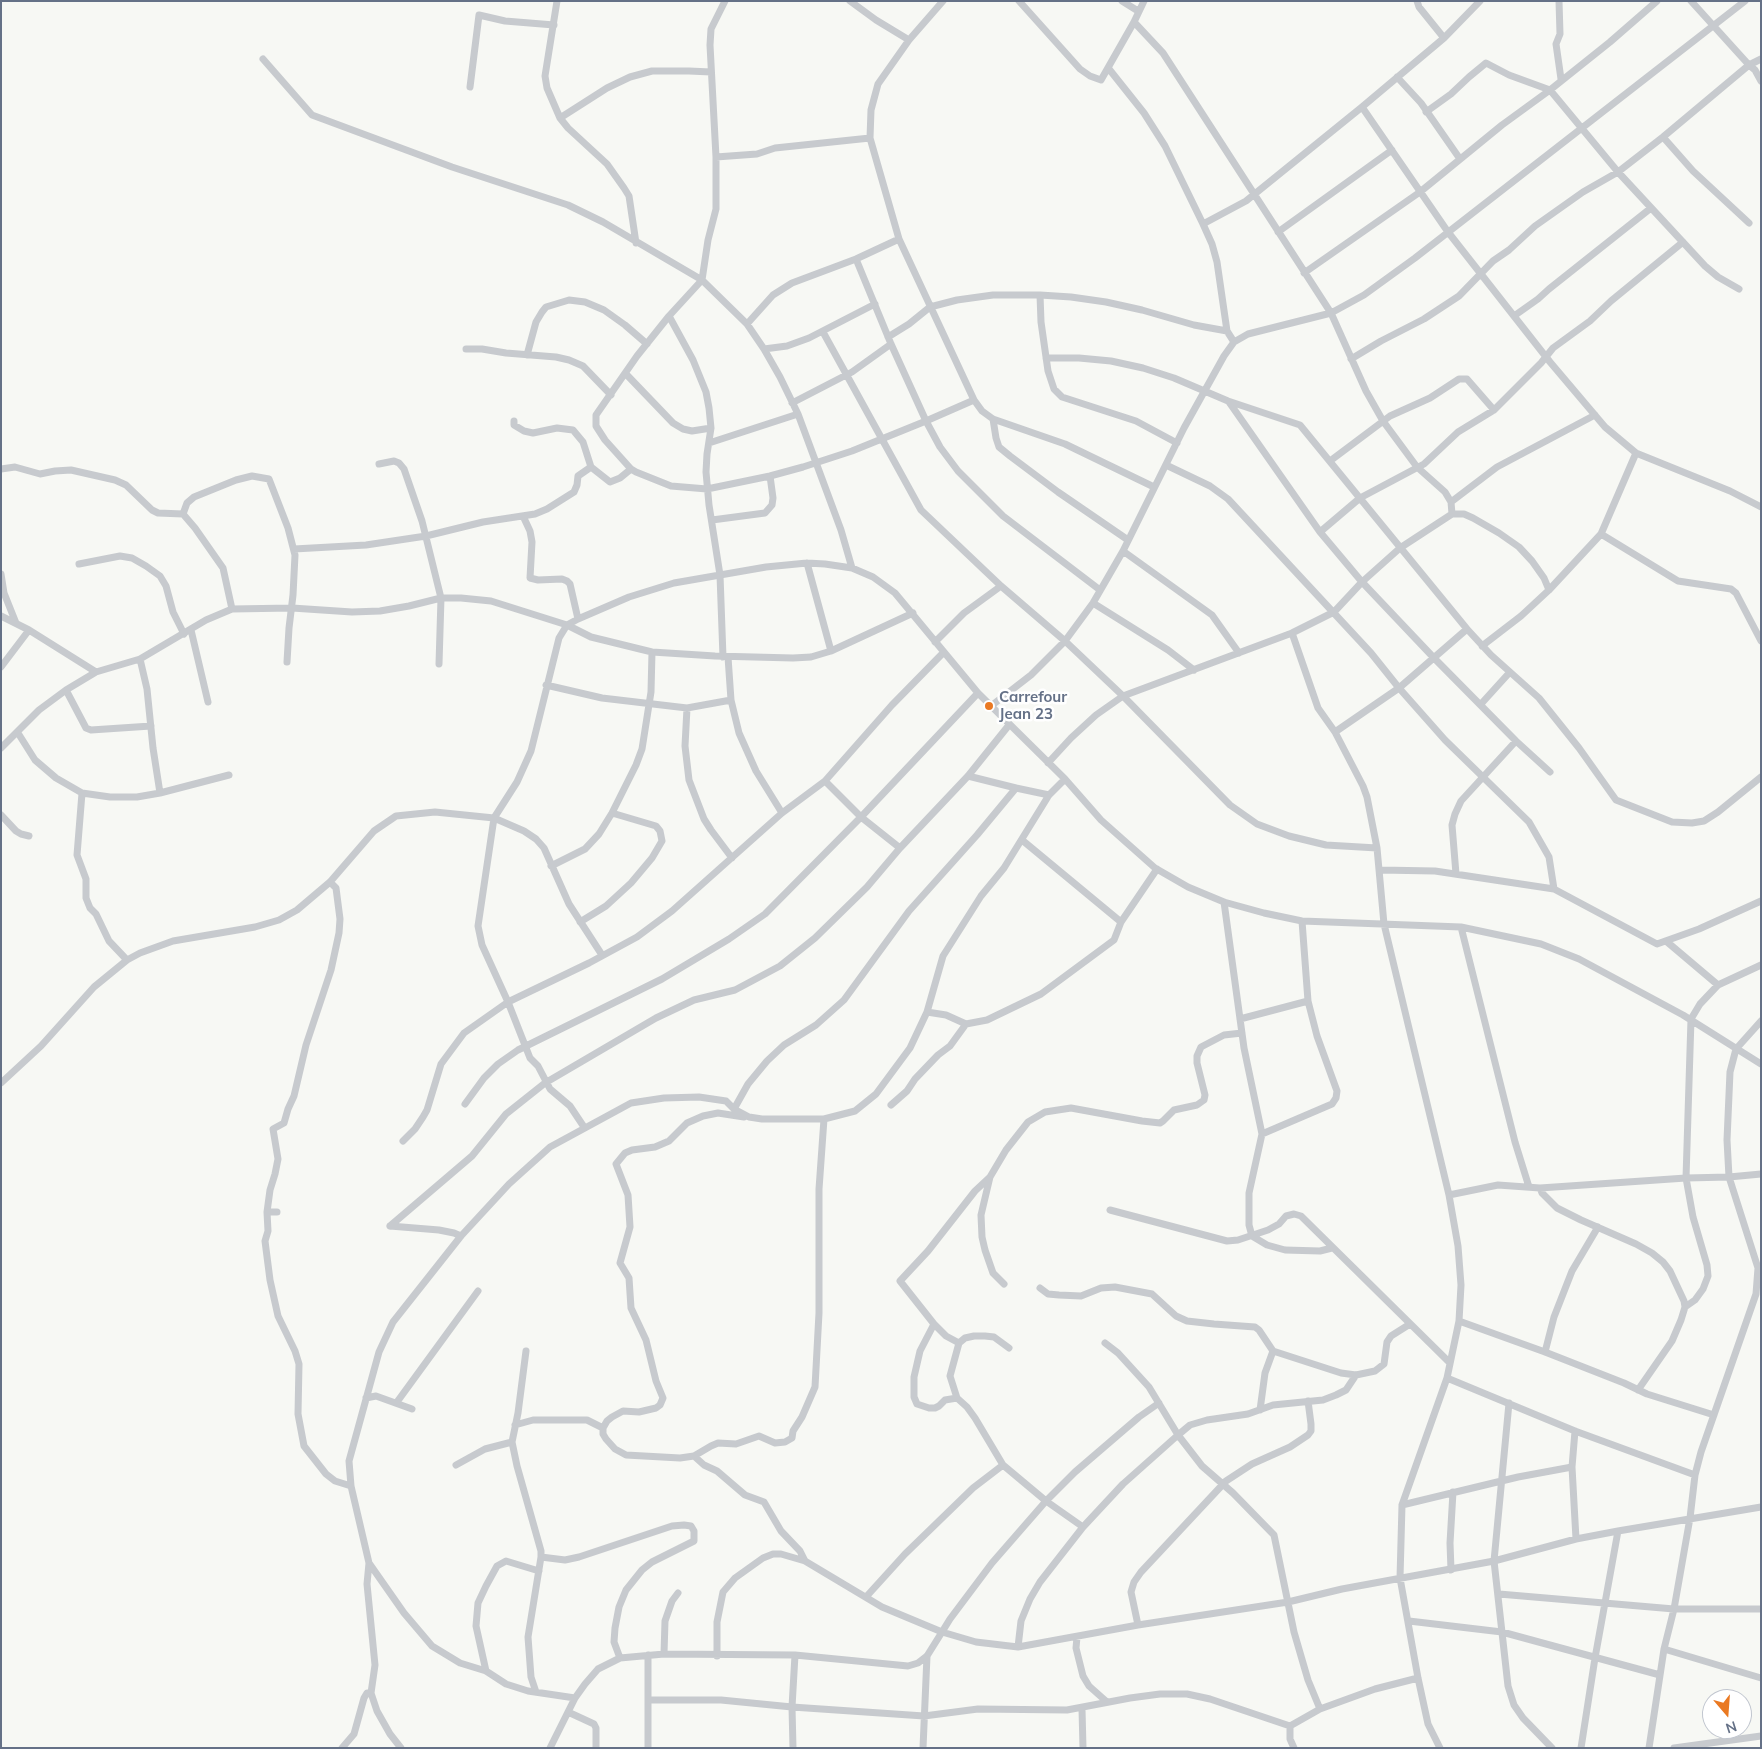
<!DOCTYPE html>
<style>
body{margin:0}
#map{position:relative;width:1762px;height:1749px;overflow:hidden;background:#f7f8f4;font-family:Mulish,sans-serif}
canvas{display:block}
.frame{position:absolute;inset:0;border:2px solid #657187;pointer-events:none}
.north{position:absolute;left:1702px;top:1689px;width:50px;height:50px;box-sizing:border-box;background:#fff;border:1px solid #c1c6cf;border-radius:50%;rotate:162deg;font-size:14px;font-weight:700;line-height:20px;text-align:center;color:#657187}
.north::after{content:'';display:block;margin:auto;width:18px;height:22px;background:#ea7922;clip-path:polygon(50% 0,100% 100%,50% 72%,0 100%)}
</style>
<div id="map">
<canvas width="1762" height="1749"></canvas>
<div class="frame"></div>
<div class="north">N</div>
</div>
<script>
const ctx = document.querySelector('canvas').getContext('2d');
ctx.lineJoin = 'round';
function shape(rows) {
  const path = new Path2D();
  for (const r of rows) {
    path.moveTo(r[0], r[1]);
    for (let i = 2; i < r.length; i += 2) path.lineTo(r[i], r[i + 1]);
  }
  return path;
}
function strokePath(path, color, width, dash) {
  ctx.strokeStyle = color;
  ctx.lineWidth = width;
  ctx.lineCap = dash ? 'butt' : 'round';
  ctx.setLineDash(dash || []);
  ctx.stroke(path);
}
function write(font, color, halo, rows, align = 'center') {
  ctx.font = font + ' Mulish,sans-serif';
  ctx.lineWidth = 5;
  ctx.setLineDash([]);
  ctx.textBaseline = 'middle';
  ctx.strokeStyle = halo;
  ctx.fillStyle = color;
  for (const [text, x, y, turn = 0] of rows) {
    ctx.save();
    ctx.translate(x, y);
    ctx.rotate((+turn || 0) * Math.PI / 180);
    ctx.textAlign = isNaN(turn) ? turn : align;
    if (halo) ctx.strokeText(text, 0, 0);
    ctx.fillText(text, 0, 0);
    ctx.restore();
  }
}
strokePath(shape([
 [557,1,545,76,547,88,560,118,568,128,607,164,624,188,629,196,636,243],
 [725,1,711,29,710,45,716,157,716,209,708,240,702,280,669,316,637,356,596,415,596,426,605,440,631,469,636,472,671,486,707,489,770,476,803,467,852,451,926,421,974,400],
 [850,1,876,20,909,40],
 [943,1,909,40,878,84,871,110,870,138,899,239,974,400,982,411,993,419,1065,444,1154,487],
 [1019,1,1080,69,1090,76,1101,80,1134,22,1144,1],
 [1122,1,1138,11],
 [1417,1,1419,7,1444,38],
 [1559,1,1560,34,1556,44,1561,79],
 [1134,22,1163,53,1331,313,1366,391,1383,421,1417,467,1445,492,1451,502,1452,514],
 [263,59,312,115,452,167,568,205,603,222,702,280,747,324,764,349,780,377,798,414,841,530,852,568],
 [1761,59,1749,65,1755,70,1761,81],
 [1109,69,1144,113,1165,146,1203,224,1212,244,1217,262,1227,331,1234,342],
 [1397,77,1421,103,1460,159],
 [470,87,479,15,505,21,554,25],
 [1362,107,1448,232,1550,362,1605,427,1636,453,1730,491,1761,507],
 [1426,112,1451,94,1469,77,1486,63,1509,75,1550,90,1610,42,1657,1],
 [560,118,607,88,630,77,652,71,689,71,711,72],
 [1663,137,1693,171,1749,223],
 [716,157,757,154,775,148,870,138],
 [1203,224,1246,201,1362,107,1444,38,1480,1],
 [1278,232,1392,150],
 [856,259,891,344,926,421,940,447,958,471,1003,516,1100,590],
 [1304,273,1420,192,1502,125,1550,90,1618,172,1705,266,1718,277,1739,289],
 [1040,295,1041,322,1048,371,1054,389,1062,397,1136,421,1177,443],
 [669,316,693,360,706,392,709,408,711,428,707,454,706,472,709,505,720,575,723,657],
 [1514,316,1538,299,1549,289,1651,208],
 [747,324,773,295,792,283,856,259,899,239],
 [823,332,921,510,1001,586,1065,641,1123,696,1230,805,1257,824,1289,836,1326,845,1377,848],
 [888,337,909,324,930,307,957,300,993,295,1040,295,1071,297,1106,302,1142,310,1194,325,1227,331],
 [466,349,482,349,506,353,556,357,569,360,583,366,611,395],
 [764,349,787,346,809,338,875,304],
 [527,355,536,322,542,312,546,307,569,300,585,302,604,310,625,325,647,344],
 [1046,358,1079,358,1111,361,1143,368,1174,378,1228,401,1300,425,1467,629,1491,655,1539,698,1579,748,1616,800,1672,822,1692,823,1704,821,1718,812,1761,777],
 [1351,359,1381,341,1424,319,1459,296,1493,261,1509,250,1535,226,1583,192,1618,172,1663,137,1749,65,1691,1],
 [626,374,673,423,683,429,692,431,711,428],
 [1229,402,1320,532,1362,582,1434,658,1516,741,1550,772],
 [792,403,852,372,891,344],
 [993,419,996,438,999,447,1010,456,1058,492,1128,540],
 [514,421,514,425,524,431,533,433,557,428,573,430,583,442,591,467,610,482,620,478,631,469],
 [709,443,798,414],
 [1330,461,1390,416,1430,398,1459,379,1467,379,1494,410],
 [379,464,394,461,399,463,404,469,422,521,441,598,439,664],
 [1166,465,1210,486,1228,499,1371,653,1399,688,1445,740,1529,822,1549,857,1554,889],
 [1,469,15,467,40,474,55,471,71,470,115,480,126,485,152,510,158,513,183,514,195,528,223,568,232,609],
 [1451,502,1497,467,1595,415],
 [183,514,187,503,194,497,236,480,252,476,269,479,288,528,295,555,293,595,289,628,287,662],
 [523,516,530,531,532,542,530,578,538,580,562,579,567,581,570,584,578,619],
 [712,520,765,513,772,505,773,498,770,476],
 [1320,532,1360,498,1424,464,1458,432,1494,410,1541,363,1553,348,1590,321,1611,301,1683,242],
 [1601,534,1678,581,1731,589,1736,593,1761,641],
 [294,549,366,545,426,536,483,522,535,514,547,509,574,492,577,485,578,476,591,467],
 [1123,551,1212,615,1239,653],
 [807,563,831,651],
 [79,564,120,556,132,558,146,566,160,576,166,586,173,612,184,634],
 [1,574,4,593,16,623],
 [1093,603,1168,650,1194,670],
 [1,616,29,630,96,672],
 [191,630,208,702],
 [1292,633,1318,708,1335,732,1363,786,1367,797,1377,848,1384,924,1449,1195,1458,1246,1461,1285,1459,1321,1447,1378,1402,1505,1400,1578,1418,1678,1428,1724,1440,1748],
 [935,642,964,613,1001,586],
 [1482,646,1521,616,1549,590,1601,534,1636,453],
 [728,657,731,700,739,733,756,771,782,813],
 [140,659,147,689,153,748,160,793],
 [1,667,29,630],
 [546,685,602,698,687,708,731,700],
 [66,690,86,728,91,730,151,726],
 [1481,704,1510,672],
 [991,706,1031,675,1065,641,1093,603,1123,551,1184,428,1224,356,1234,342,1248,334,1331,313,1364,295,1415,258,1745,1],
 [687,708,685,746,689,780,704,819,711,830,732,858],
 [1335,732,1399,688,1467,629],
 [18,733,35,760,56,778,82,793,110,797,137,797,160,793,229,775],
 [1,748,39,710,66,690,96,672,140,659,206,620,232,609,292,608,352,612,380,611,409,606,441,598,461,598,491,601,567,625,591,637,652,652,715,656,793,658,811,657,831,651,913,613],
 [1048,763,1071,738,1096,715,1123,696,1292,633,1334,612,1362,582,1400,548,1452,514,1464,514,1473,518,1499,533,1519,547,1532,561,1544,578,1549,590],
 [968,776,1016,788],
 [825,781,861,817,900,848],
 [82,793,77,855,86,879,86,898,90,908,96,914,109,941,127,960],
 [1,815,16,831,21,834,29,836],
 [1022,840,1121,922],
 [551,866,585,849,599,834,612,813,636,765,642,749,651,692,652,652],
 [1380,870,1435,871,1554,889,1657,944,1699,929,1761,901],
 [1456,874,1452,825,1455,814,1461,801,1516,741],
 [330,882,336,888,340,919,339,933,331,970,306,1045,294,1096,288,1109,284,1123,273,1129,278,1159,275,1174,270,1190,267,1212,268,1231,265,1241,270,1280,278,1316,295,1351,299,1364,298,1414,304,1446,326,1474,335,1481,351,1486],
 [1224,902,1244,1048,1262,1134,1249,1193,1249,1225,1252,1236,1267,1245,1285,1250,1320,1251,1332,1248],
 [580,922,606,906,631,883,652,858,662,841,660,831,656,826,612,813],
 [1461,927,1515,1142,1529,1187],
 [1666,941,1718,985],
 [927,1012,946,1015,966,1024,987,1020,1041,994,1114,940,1121,922,1157,869],
 [1240,1019,1308,1001],
 [1,1083,41,1046,94,987,127,960,140,953,173,941,255,927,279,920,297,910,330,882,374,831,396,816,435,812,494,818,517,782,531,751,559,638,567,625,578,619,629,597,674,583,766,567,807,563,825,564,852,568,873,577,895,593,978,693,1065,779,1101,820,1155,868,1188,887,1224,902,1264,913,1302,921,1461,927,1541,944,1579,959,1683,1015,1761,1064],
 [465,1104,484,1078,498,1064,518,1050,662,979,729,939,765,914,861,817,978,693],
 [891,1105,907,1091,915,1079,938,1055,950,1046,966,1024],
 [734,1109,748,1084,767,1061,784,1045,816,1025,844,1000,909,911,977,835,1016,788,1049,795],
 [744,1117,718,1113,703,1116,687,1123,669,1141,655,1147,632,1150,625,1153,616,1164,628,1195,630,1227,620,1263,629,1278,631,1308,646,1340,656,1381,663,1398,660,1405,656,1408,639,1412,623,1411,612,1417,607,1421,603,1428,603,1434,606,1439,615,1449,626,1455,680,1458,694,1456,711,1446,718,1443,736,1444,759,1436,775,1443,785,1442,792,1438,793,1431,802,1417,815,1387,819,1313,819,1189,824,1119],
 [584,1127,570,1106,550,1089,538,1066,530,1058,508,1002,482,945,478,926,494,818,524,831,536,839,544,848,569,904,602,955],
 [1262,1134,1332,1104,1336,1098,1337,1091,1317,1036,1308,1001,1302,921],
 [403,1141,415,1129,423,1117,427,1110,441,1064,464,1033,508,1002,589,963,637,937,672,911,782,813,825,781,892,705,943,653],
 [990,1177,981,1215,982,1237,985,1250,993,1273,1004,1284],
 [1540,1188,1542,1193,1557,1208,1581,1220,1636,1244,1652,1253,1663,1262,1670,1271,1684,1301,1685,1307,1681,1320,1672,1341,1638,1390],
 [1449,1195,1498,1185,1540,1188,1686,1178,1729,1177,1727,1140,1730,1072,1736,1049,1761,1021],
 [1110,1210,1227,1241,1238,1240,1268,1230,1279,1224,1286,1216,1294,1214,1301,1216,1450,1363],
 [267,1212,277,1212],
 [390,1226,472,1156,506,1114,545,1083,656,1018,694,1000,735,990,780,966,815,938,867,887,900,848,968,776,1009,725],
 [390,1226,439,1230,454,1233,461,1236],
 [1040,1288,1048,1294,1059,1295,1081,1296,1101,1288,1115,1287,1152,1294,1176,1316,1187,1321,1214,1324,1255,1327,1259,1330,1273,1351,1341,1373,1356,1375,1375,1371,1384,1364,1387,1342,1391,1336,1410,1324],
 [1685,1307,1695,1300,1703,1289,1708,1276,1707,1265,1693,1217,1686,1178,1691,1019,1700,1004,1718,985,1761,965],
 [1459,1321,1545,1352,1624,1383,1647,1394,1714,1415],
 [934,1324,900,1281,928,1251,975,1191,990,1177,1006,1150,1028,1122,1045,1112,1071,1108,1142,1121,1160,1123,1163,1121,1174,1110,1197,1105,1204,1100,1205,1095,1197,1063,1197,1056,1201,1047,1224,1035,1242,1033],
 [1105,1343,1118,1353,1149,1387,1178,1435,1202,1466,1233,1493,1274,1535,1294,1632,1308,1680,1320,1709],
 [1009,1348,994,1337,985,1336,974,1336,965,1338,959,1343,950,1376,957,1398,967,1407,975,1418,1003,1465,1046,1501,1083,1527],
 [526,1351,518,1413,512,1442,517,1466,541,1551,541,1557,528,1637,531,1677,536,1692],
 [1545,1352,1554,1317,1572,1271,1598,1227],
 [1447,1378,1575,1431,1695,1475],
 [366,1398,376,1396,412,1409],
 [957,1398,945,1400,939,1406,935,1408,929,1408,917,1404,914,1397,914,1377,920,1351,934,1324,946,1336,959,1343],
 [397,1402,478,1291],
 [1509,1403,1494,1561,1508,1686,1514,1705,1523,1718,1552,1748],
 [1260,1410,1265,1373,1273,1351],
 [515,1425,533,1420,587,1420,603,1428],
 [1575,1431,1572,1467,1576,1539],
 [694,1456,704,1465,717,1471,745,1495,764,1502,781,1531,800,1551,805,1561],
 [456,1465,485,1449,512,1442],
 [1402,1505,1518,1477,1572,1467],
 [541,1557,565,1560,579,1557,672,1526,684,1525,691,1526,694,1531,694,1541,652,1562,642,1570,626,1590,619,1607,615,1628,614,1642,620,1658],
 [369,1563,404,1613,432,1646,460,1663,486,1671,506,1684,528,1691,575,1698],
 [1451,1570,1450,1543,1453,1492],
 [1499,1594,1674,1609,1761,1609],
 [866,1597,905,1554,973,1488,1003,1465],
 [1409,1621,1502,1632,1660,1675],
 [1138,1625,1131,1592,1134,1582,1141,1572,1226,1481,1252,1464,1290,1447,1308,1435,1311,1431,1311,1424,1308,1401],
 [1077,1637,1076,1648,1083,1676,1089,1686,1107,1702],
 [1018,1647,1021,1621,1030,1599,1040,1582,1083,1527,1123,1484,1178,1435,1190,1425,1207,1420,1248,1414,1273,1405,1323,1400,1336,1395,1346,1390,1356,1375],
 [1664,1649,1761,1678],
 [664,1654,665,1621,672,1601,678,1593],
 [648,1655,648,1748],
 [717,1656,717,1622,723,1592,735,1578,763,1558,773,1554,781,1554,805,1561,882,1607,942,1632,950,1619,992,1563,1046,1501,1075,1472,1139,1417,1159,1403],
 [486,1671,476,1626,478,1603,486,1586,497,1566,506,1561,539,1571],
 [649,1700,721,1700,792,1707,924,1716,978,1709,1067,1710,1130,1698,1160,1694,1187,1694,1210,1699,1290,1726],
 [1082,1709,1083,1748],
 [568,1712,594,1724,596,1728,596,1748],
 [1290,1726,1320,1709,1375,1689,1418,1678],
 [1290,1726,1290,1739,1294,1748],
 [342,1748,354,1734,364,1698,367,1693,371,1693],
 [401,1748,390,1734,377,1711,371,1693,375,1665,367,1584,369,1563,351,1486,349,1461,379,1352,393,1322,461,1236,509,1184,550,1147,631,1103,664,1098,699,1097,726,1101,734,1109,749,1117,762,1119,824,1119,855,1111,876,1094,910,1048,927,1012,943,956,981,896,1004,868,1049,795,1065,779],
 [550,1748,575,1698,585,1684,598,1669,620,1658,664,1654,795,1655,908,1666,918,1663,927,1656,942,1632,976,1642,1018,1647,1138,1625,1288,1602,1342,1589,1494,1561,1576,1539,1618,1531,1761,1507],
 [793,1748,792,1707,795,1655],
 [923,1748,927,1656],
 [1581,1748,1595,1658,1618,1531],
 [1649,1748,1664,1649,1674,1609,1690,1518,1695,1475,1701,1452,1756,1294,1758,1268,1729,1177,1761,1174],
 [1674,1748,1761,1736]
]), '#c7cace', 7);
for (const [x, y, r, color] of [
 [989,706,5,"#ea7922"]
]) {
  const dot = new Path2D();
  dot.arc(x, y, r, 0, 2 * Math.PI);
  ctx.fillStyle = color;
  ctx.fill(dot);
  strokePath(dot, '#fff', 2);
}
write('bold 15px', '#657187', '#fff', [
 ["Carrefour",999,697],
 ["Jean 23",999,714]
], 'left');
</script>
